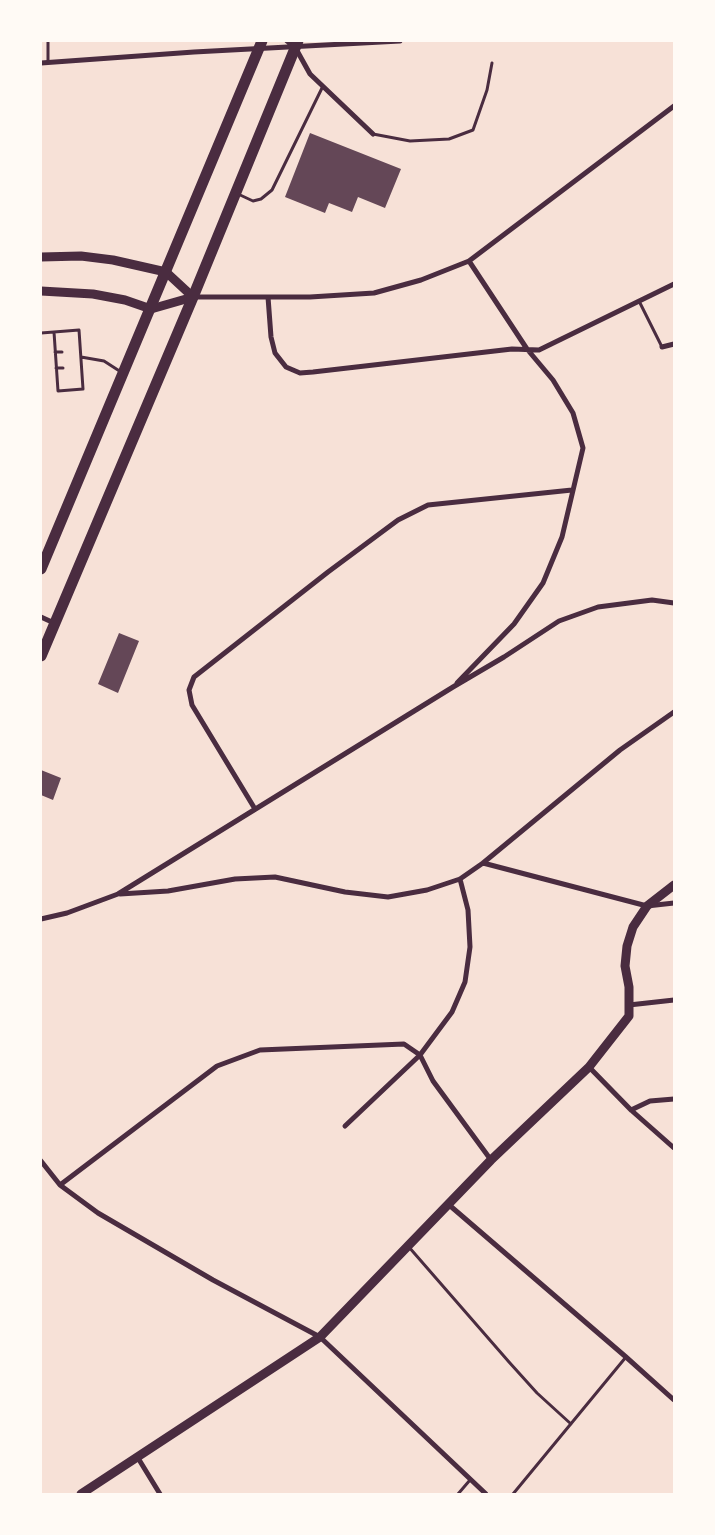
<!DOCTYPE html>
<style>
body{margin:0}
#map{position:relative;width:715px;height:1535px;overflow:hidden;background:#f7e1d7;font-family:Spectral,serif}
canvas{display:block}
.frame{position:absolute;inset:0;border:42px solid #fffaf5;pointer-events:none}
</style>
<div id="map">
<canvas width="715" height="1535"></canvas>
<div class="frame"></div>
</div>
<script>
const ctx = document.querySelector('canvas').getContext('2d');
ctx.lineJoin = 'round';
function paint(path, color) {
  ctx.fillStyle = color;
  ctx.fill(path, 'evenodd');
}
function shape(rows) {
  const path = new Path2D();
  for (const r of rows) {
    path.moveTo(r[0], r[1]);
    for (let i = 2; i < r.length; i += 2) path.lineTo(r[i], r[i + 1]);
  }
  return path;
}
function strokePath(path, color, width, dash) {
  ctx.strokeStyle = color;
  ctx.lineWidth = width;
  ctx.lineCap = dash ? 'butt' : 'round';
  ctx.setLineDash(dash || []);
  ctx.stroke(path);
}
paint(shape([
 [310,133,401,169,385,208,358,197,352,212,329,203,325,213,285,197],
 [119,633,139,641,118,693,98,684],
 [41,770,61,778,53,800,41,795]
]), '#644757');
strokePath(shape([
 [48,41,48,62],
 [373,134,410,141,449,139,473,130,487,90,492,63],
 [238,194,253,201,261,199,272,190,323,86],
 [639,301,662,347],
 [41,333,54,332,79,330,83,389,58,391,54,332],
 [55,352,62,352],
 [81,357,104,361,121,372],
 [56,368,63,368],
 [408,1246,509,1362,537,1393,571,1424],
 [458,1494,470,1480],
 [513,1494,626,1357]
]), '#4a2c40', 3);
strokePath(shape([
 [287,41,295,47,310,74,373,134],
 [41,63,194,52,400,41],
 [193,297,310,297,374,293,421,280,469,261,674,106],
 [268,297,271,337,275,353,286,367,300,373,313,372,512,349,539,350,674,284],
 [662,347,674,344],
 [41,617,54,623],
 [457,683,514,624,543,583,562,537,583,448,573,413,553,380,527,349,469,261],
 [255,809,192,705,189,690,194,677,328,572,398,520,428,505,572,490],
 [483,863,647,906,674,903],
 [120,894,168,891,235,879,275,877,345,892,388,897,427,890,460,879,483,863,620,750,674,712],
 [41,919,67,913,118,894,453,687,504,657,559,621,598,607,652,600,674,603],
 [629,1005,674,1000],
 [589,1067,631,1110,674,1148],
 [631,1110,650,1101,674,1099],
 [345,1126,420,1055,452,1012,465,982,470,947,468,910,460,879],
 [41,1161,60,1185,98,1213,213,1280,320,1337,486,1494],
 [60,1185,217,1066,260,1050,404,1044,420,1055,433,1081,491,1160],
 [448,1204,626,1357,674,1400],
 [138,1458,160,1494]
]), '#4a2c40', 5);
strokePath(shape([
 [41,257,81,256,113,260,166,272,193,297],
 [41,291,93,294,125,300,151,309,193,297],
 [81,1494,320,1337,491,1160,589,1067,629,1016,629,987,625,966,627,946,633,927,647,906,674,885]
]), '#4a2c40', 9);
strokePath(shape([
 [41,569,262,41],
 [41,656,193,297,298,41]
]), '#4a2c40', 11);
</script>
